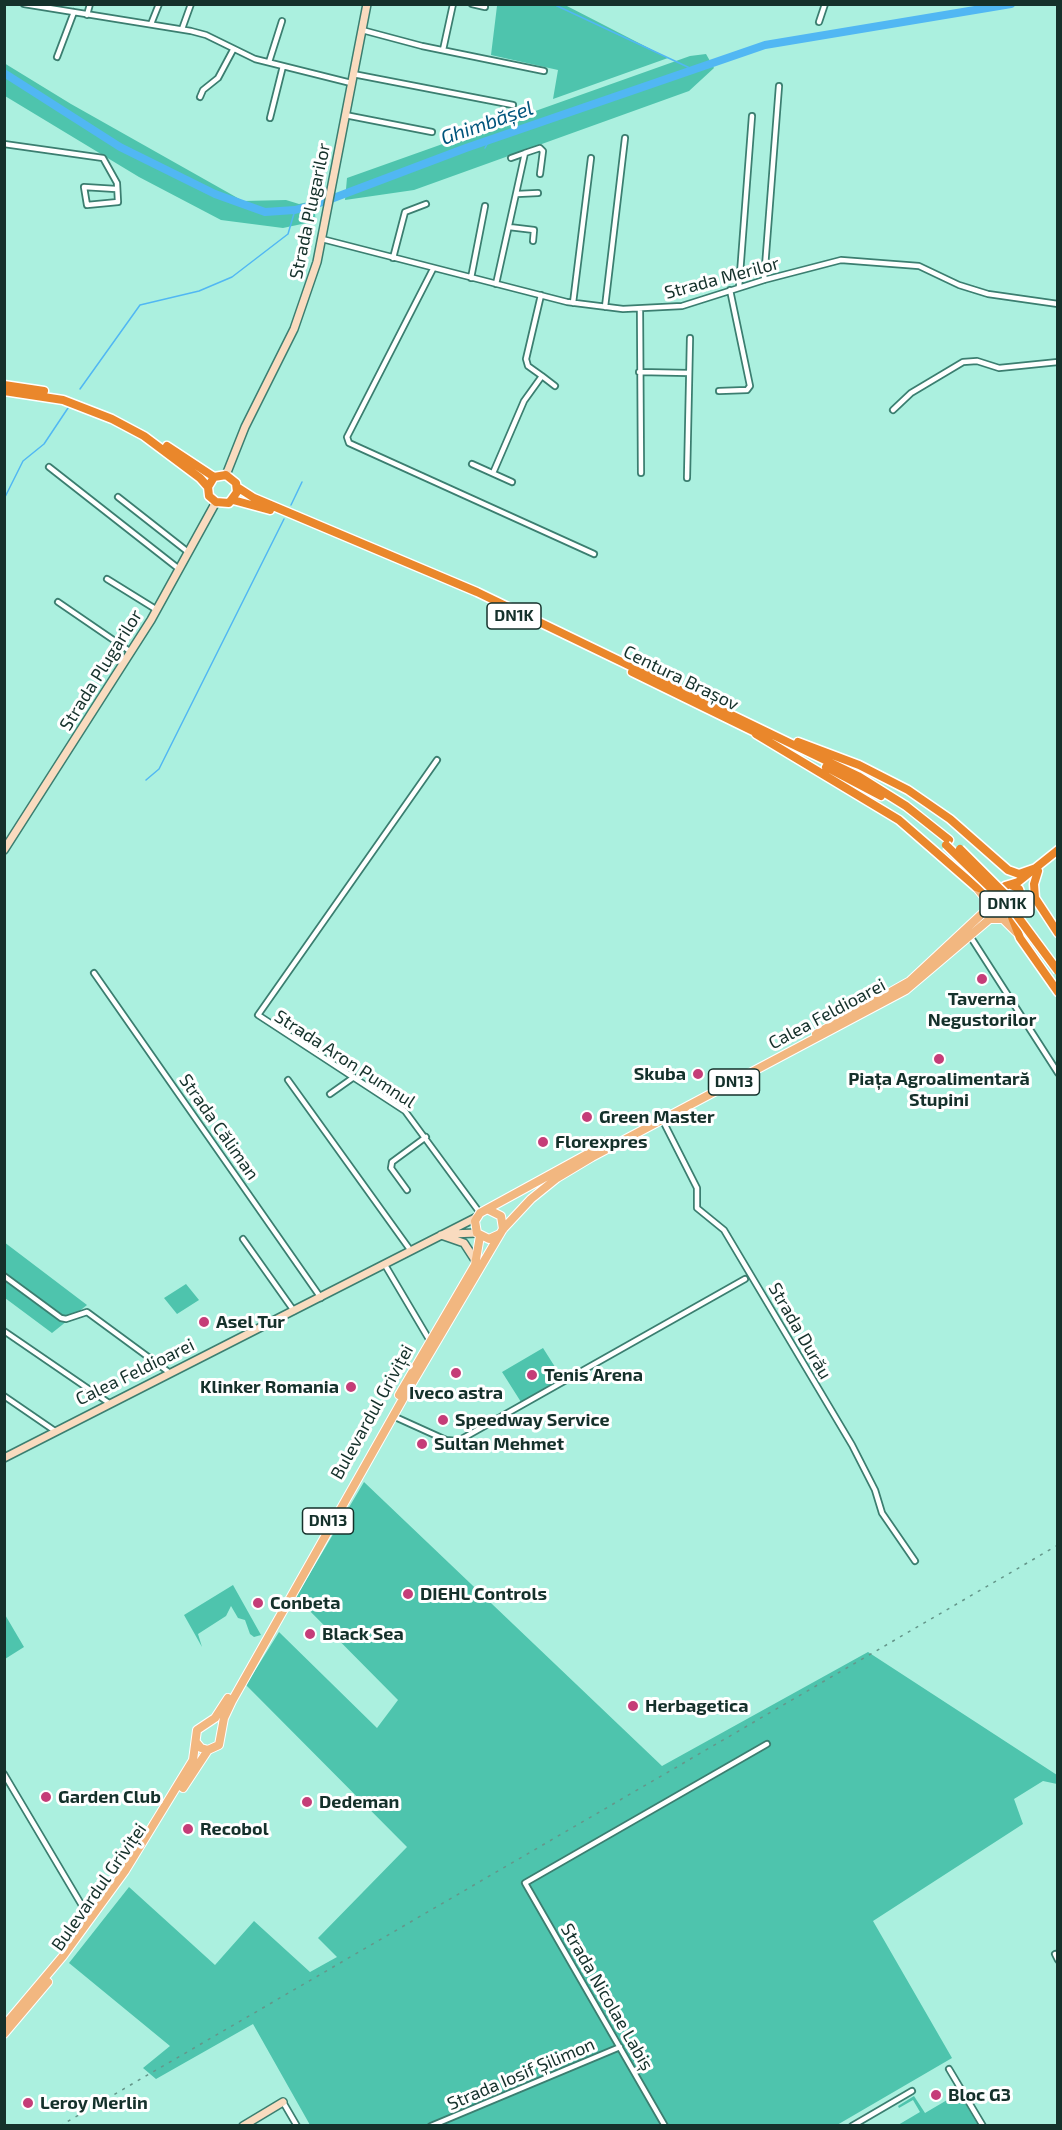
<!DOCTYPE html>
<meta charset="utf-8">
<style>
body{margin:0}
#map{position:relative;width:1062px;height:2130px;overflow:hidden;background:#abf0df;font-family:"Exo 2",sans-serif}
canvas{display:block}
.frame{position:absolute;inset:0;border:6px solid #15312b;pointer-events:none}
</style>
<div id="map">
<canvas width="1062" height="2130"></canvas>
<div class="frame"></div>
</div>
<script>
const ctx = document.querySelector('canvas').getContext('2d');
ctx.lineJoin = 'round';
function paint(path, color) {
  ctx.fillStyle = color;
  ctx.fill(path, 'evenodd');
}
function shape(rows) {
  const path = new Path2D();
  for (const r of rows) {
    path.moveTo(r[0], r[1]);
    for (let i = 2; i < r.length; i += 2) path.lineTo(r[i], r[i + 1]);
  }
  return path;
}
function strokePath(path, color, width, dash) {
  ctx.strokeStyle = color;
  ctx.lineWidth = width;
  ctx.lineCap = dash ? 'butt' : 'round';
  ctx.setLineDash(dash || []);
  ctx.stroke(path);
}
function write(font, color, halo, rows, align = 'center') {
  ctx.font = font + ' "Exo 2",sans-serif';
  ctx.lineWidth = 6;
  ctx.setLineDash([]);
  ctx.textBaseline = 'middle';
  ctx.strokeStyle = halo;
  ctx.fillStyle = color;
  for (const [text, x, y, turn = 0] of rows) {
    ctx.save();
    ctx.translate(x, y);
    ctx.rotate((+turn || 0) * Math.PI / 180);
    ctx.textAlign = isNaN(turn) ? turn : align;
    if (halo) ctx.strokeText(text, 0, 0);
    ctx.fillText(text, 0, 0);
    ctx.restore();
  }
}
paint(shape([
 [565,5,602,24,668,58,553,99,558,70,491,55,497,6,493,5],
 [706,54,714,68,689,91,414,190,345,200,347,178,690,56],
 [4,63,71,104,243,201,286,200,299,204,313,201,316,221,283,228,221,220,139,177,5,96],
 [4,1242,87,1305,52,1333,5,1298],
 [186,1284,199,1300,177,1314,164,1298],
 [543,1348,562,1378,521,1402,502,1372],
 [364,1482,662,1766,868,1652,1057,1775,1057,1784,1043,1781,1014,1799,1023,1824,873,1921,952,2058,837,2125,310,2125,253,2024,156,2079,143,2068,170,2046,69,1963,129,1887,215,1965,254,1921,310,1972,337,1957,318,1938,407,1847,246,1685,279,1632,377,1728,398,1700,296,1597],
 [233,1585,261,1635,254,1637,250,1634,245,1620,238,1618,231,1606,226,1616,198,1634,202,1647,184,1615],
 [4,1613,24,1647,5,1659,4,1659],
 [959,2093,978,2125,898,2125,920,2112,913,2100,899,2108,898,2106,914,2096,925,2113]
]), '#4ec4ad');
strokePath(shape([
 [553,4,692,69],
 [485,148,490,139],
 [80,389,140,305,199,291,232,277,288,234,295,210],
 [4,499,23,461,44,444,70,405],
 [291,505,302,482],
 [146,780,159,769,284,519]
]), '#51b7f3', 1.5);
strokePath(shape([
 [4,73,120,147,215,194,265,212,295,210,323,202,466,148,765,45,1011,4]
]), '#51b7f3', 8);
const street = shape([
 [24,4,191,31,206,35,255,59,351,83],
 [472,4,485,7],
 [87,15,90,4],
 [819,22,825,4],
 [151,24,159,4],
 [182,29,191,4],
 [362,30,422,46,544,71],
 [443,50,453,4],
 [57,57,74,12],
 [269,62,282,21],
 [353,74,513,105],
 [200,97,203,90,218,78,233,50],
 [345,115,432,132],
 [270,118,283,66],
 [4,144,103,158,117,183,118,202,87,205,84,187,116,189],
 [511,158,525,153],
 [517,194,538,193],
 [509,227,534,230],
 [322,239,567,302,623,309,682,306,764,280,841,260,919,266,959,285,988,294,1058,304],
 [533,241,534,230],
 [393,258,405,212,426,204],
 [433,269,347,437,349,443,594,554],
 [471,278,485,206],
 [764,280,779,86],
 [496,284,525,153,540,148,543,151,540,174],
 [739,287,752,116],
 [573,303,591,158],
 [605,307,625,138],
 [640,310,641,473],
 [639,372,689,373],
 [542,376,555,386],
 [719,391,747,390,750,386,730,290],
 [893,410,911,393,963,362,977,361,999,368,1058,362],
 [472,464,512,482],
 [49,467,179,569],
 [493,473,524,401,542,376,528,366,526,359,541,295],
 [687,478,690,338],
 [118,497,188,552],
 [107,579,157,610],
 [58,602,131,652],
 [437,760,258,1015,405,1111,480,1213],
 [970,936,1058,1073],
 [94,973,321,1298],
 [288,1080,411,1251],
 [330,1094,354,1077],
 [662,1119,697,1188,697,1208,724,1230,852,1445,875,1490,882,1513,915,1561],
 [407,1190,391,1168,392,1162,426,1137],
 [243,1239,294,1311],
 [385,1265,430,1341],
 [4,1276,61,1318,66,1319,87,1312,170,1373],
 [4,1331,109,1403],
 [4,1396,55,1431],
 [393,1416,446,1440,458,1441,745,1279],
 [4,1774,90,1919],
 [1055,1954,1058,1960],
 [949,2069,983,2126],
 [283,2102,297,2126],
 [431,2126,620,2047],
 [665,2126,525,1883,767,1744],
 [852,2126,912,2091]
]);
const secondary = shape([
 [226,475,245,427,294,329,317,262,367,4],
 [4,850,151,620,216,502],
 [450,1234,477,1233],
 [441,1235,464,1243,475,1260],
 [4,1458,477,1217],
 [243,2126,283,2102]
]);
const primary = shape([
 [976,887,984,897,984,913],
 [990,919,1003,919,1016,932],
 [816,1034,910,981,999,898],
 [489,1210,501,1216,503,1229],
 [500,1234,489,1239,477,1233,475,1221,480,1213,595,1150],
 [399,1395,475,1265,480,1236],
 [196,1742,201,1748,208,1750,219,1745,224,1718,232,1701,408,1390,503,1229,531,1199,557,1178,592,1157,906,990,1005,906],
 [183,1788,208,1750],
 [4,2026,63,1956,125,1871,193,1760,197,1730,215,1718,228,1698],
 [4,2034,48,1982]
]);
const highway = shape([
 [4,385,44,391],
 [4,391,63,400,112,419,144,436,200,478,208,487,209,496,216,502,229,503,237,492,236,483,226,475,214,477,208,487],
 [167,446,214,477],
 [237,487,254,498,477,592,858,776,906,806,949,840],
 [233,500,270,510],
 [632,672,761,735],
 [756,734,899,820,976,887,996,894],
 [798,742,859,765,908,790,950,819,1008,870,1019,874,1036,868],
 [826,767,881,796],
 [1038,871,1034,884,1035,898,1058,933],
 [999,896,1005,886,1018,882,1058,850],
 [1006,907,1015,906,1022,898,1019,889,1011,885],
 [1008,907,1020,938,1058,992]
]);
strokePath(street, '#3b7e70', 8);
strokePath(secondary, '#3b7e70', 10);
strokePath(primary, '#fff', 10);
strokePath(highway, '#fff', 11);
strokePath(street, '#fff', 4.5);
strokePath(secondary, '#f9dbbf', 7);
strokePath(primary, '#f2b780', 8);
strokePath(highway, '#ea872b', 8);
strokePath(shape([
 [60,2126,1058,1545]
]), '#65968a', 1.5, [3, 6]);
const highwayBridge = shape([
 [946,845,1012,909,1058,971],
 [960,849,1008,897]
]);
strokePath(highwayBridge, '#fff', 11, []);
strokePath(highwayBridge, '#ea872b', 8);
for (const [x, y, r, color] of [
 [982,979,6,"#c53d78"],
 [939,1059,6,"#c53d78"],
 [698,1074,6,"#c53d78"],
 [587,1117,6,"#c53d78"],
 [543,1142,6,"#c53d78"],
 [204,1322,6,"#c53d78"],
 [456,1373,6,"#c53d78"],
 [532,1375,6,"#c53d78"],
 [351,1387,6,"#c53d78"],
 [443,1420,6,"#c53d78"],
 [422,1444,6,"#c53d78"],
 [408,1594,6,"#c53d78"],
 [258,1603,6,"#c53d78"],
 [310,1634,6,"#c53d78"],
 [633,1706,6,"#c53d78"],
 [46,1797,6,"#c53d78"],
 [307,1802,6,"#c53d78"],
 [188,1829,6,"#c53d78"],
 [936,2095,6,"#c53d78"],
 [28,2103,6,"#c53d78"]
]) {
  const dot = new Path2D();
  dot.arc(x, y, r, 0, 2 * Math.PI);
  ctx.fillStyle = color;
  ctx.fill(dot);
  strokePath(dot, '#fff', 2);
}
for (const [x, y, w] of [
 [514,616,54],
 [1007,904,54],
 [734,1082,51],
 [328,1521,51]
]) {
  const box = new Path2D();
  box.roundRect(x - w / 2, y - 13, w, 26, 4.5);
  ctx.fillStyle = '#fff';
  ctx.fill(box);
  strokePath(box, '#15312b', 1.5);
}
write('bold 16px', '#15312b', null, [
 ["DN1K",514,616],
 ["DN1K",1007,904],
 ["DN13",734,1082],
 ["DN13",328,1521]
]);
write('18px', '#15312b', '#fff', [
 ["Strada Plugarilor",310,211,-78],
 ["Strada Merilor",722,278,-15],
 ["Strada Plugarilor",101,670,-58],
 ["Centura Brașov",681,678,26],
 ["Calea Feldioarei",827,1014,-28],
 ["Strada Aron Pumnul",345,1059,33],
 ["Strada Căliman",219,1127,55],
 ["Strada Durău",800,1331,60],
 ["Calea Feldioarei",135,1372,-26],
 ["Bulevardul Griviței",372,1412,-61],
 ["Bulevardul Griviței",99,1887,-55],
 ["Strada Nicolae Labiș",607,1997,60],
 ["Strada Iosif Șilimon",521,2074,-23]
]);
write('bold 18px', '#15312b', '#fff', [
 ["Taverna",982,999,"center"],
 ["Negustorilor",982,1020,"center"],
 ["Skuba",686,1074,"right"],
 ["Piața Agroalimentară",939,1079,"center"],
 ["Stupini",939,1100,"center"],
 ["Green Master",599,1117],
 ["Florexpres",555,1142],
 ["Asel Tur",216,1322],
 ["Tenis Arena",544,1375],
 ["Klinker Romania",339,1387,"right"],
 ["Iveco astra",456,1393,"center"],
 ["Speedway Service",455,1420],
 ["Sultan Mehmet",434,1444],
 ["DIEHL Controls",420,1594],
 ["Conbeta",270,1603],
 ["Black Sea",322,1634],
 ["Herbagetica",645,1706],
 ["Garden Club",58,1797],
 ["Dedeman",319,1802],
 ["Recobol",200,1829],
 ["Bloc G3",948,2095],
 ["Leroy Merlin",40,2103]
], 'left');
write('italic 20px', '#00557c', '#fff', [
 ["Ghimbășel",487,123,-19]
]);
</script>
